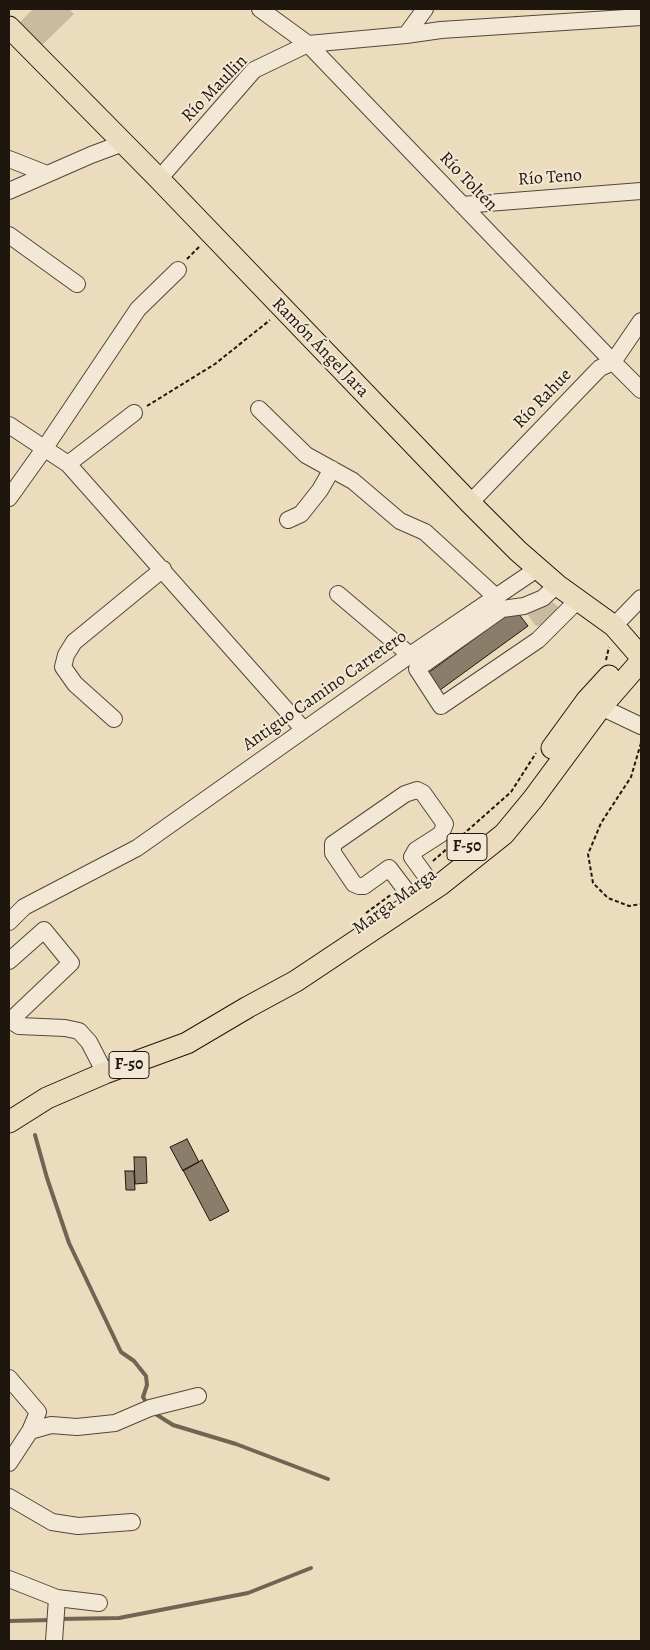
<!DOCTYPE html>
<meta charset="utf-8">
<style>
body{margin:0}
#map{position:relative;width:650px;height:1650px;overflow:hidden;background:#ecdcbe;font-family:Alegreya,serif}
canvas{display:block}
.frame{position:absolute;inset:0;border:10px solid #1f160e;pointer-events:none}
</style>
<div id="map">
<canvas width="650" height="1650"></canvas>
<div class="frame"></div>
</div>
<script>
const ctx = document.querySelector('canvas').getContext('2d');
ctx.lineJoin = 'round';
function paint(path, color) {
  ctx.fillStyle = color;
  ctx.fill(path, 'evenodd');
}
function shape(rows) {
  const path = new Path2D();
  for (const r of rows) {
    path.moveTo(r[0], r[1]);
    for (let i = 2; i < r.length; i += 2) path.lineTo(r[i], r[i + 1]);
  }
  return path;
}
function strokePath(path, color, width, dash) {
  ctx.strokeStyle = color;
  ctx.lineWidth = width;
  ctx.lineCap = dash ? 'butt' : 'round';
  ctx.setLineDash(dash || []);
  ctx.stroke(path);
}
function write(font, color, halo, rows, align = 'center') {
  ctx.font = font + ' Alegreya,serif';
  ctx.lineWidth = 4;
  ctx.setLineDash([]);
  ctx.textBaseline = 'middle';
  ctx.strokeStyle = halo;
  ctx.fillStyle = color;
  for (const [text, x, y, turn = 0] of rows) {
    ctx.save();
    ctx.translate(x, y);
    ctx.rotate((+turn || 0) * Math.PI / 180);
    ctx.textAlign = isNaN(turn) ? turn : align;
    if (halo) ctx.strokeText(text, 0, 0);
    ctx.fillText(text, 0, 0);
    ctx.restore();
  }
}
paint(shape([
 [33,9,69,9,74,14,42,45,20,22],
 [548,598,561,609,550,620,538,626,535,625,528,615,527,610]
]), '#c9baa0');
strokePath(shape([
 [35,1135,47,1178,69,1243,121,1352,134,1361,146,1376,147,1385,143,1397,148,1405],
 [154,1413,173,1425,236,1444,328,1479],
 [58,1619,119,1618,248,1593,311,1568],
 [9,1621,51,1620]
]), '#706554', 4);
const building = shape([
 [515,609,528,626,440,690,428,673,515,609],
 [187,1139,199,1162,183,1171,170,1147,187,1139],
 [134,1157,146,1157,147,1183,135,1184,134,1157],
 [202,1160,229,1211,210,1221,183,1170,202,1160],
 [125,1171,134,1171,135,1190,126,1190,125,1171]
]);
paint(building, '#8a7d6a');
strokePath(building, '#1f160e', 1);
const minor = shape([
 [260,9,308,44,613,362,641,390],
 [406,35,425,9],
 [9,159,47,174],
 [159,179,254,70,308,44,406,35,441,30,641,17],
 [9,191,91,155,123,143],
 [462,205,641,191],
 [9,235,77,284],
 [259,409,306,455,353,481,400,521,425,532,496,597],
 [9,425,68,464,304,730],
 [68,464,134,413],
 [9,498,44,449,138,309,178,270],
 [470,503,595,373,600,368,613,362,641,321],
 [288,520,301,514,320,490,332,469],
 [557,585,543,598,524,606,502,609,417,669,441,706,538,640,578,600],
 [338,594,410,655],
 [614,626,641,598],
 [601,707,641,726],
 [114,719,75,684,63,667,66,655,74,642,163,569],
 [408,893,389,868,364,886,359,886,354,884,333,853,333,844,405,794,417,790,423,793,445,824,441,834,416,850,412,857,428,879],
 [9,922,24,907,137,848,410,655,537,569],
 [9,961,44,930,71,963,9,1022],
 [10,1020,19,1026,65,1028,79,1031,89,1042,105,1073],
 [9,1378,38,1412,30,1431,9,1463],
 [30,1431,51,1425,77,1427,115,1423,150,1408,198,1396],
 [9,1497,52,1522,78,1526,132,1522],
 [9,1579,57,1598,99,1603],
 [54,1641,57,1598]
]);
const major = shape([
 [9,27,159,179,470,503,518,551,557,585,614,626,641,657],
 [552,748,587,700,609,676],
 [9,1122,47,1098,105,1073,187,1043,248,1007,296,981,440,885,504,834,533,799,601,707,641,661]
]);
strokePath(minor, '#52483a', 18);
strokePath(major, '#1f160e', 23);
strokePath(shape([
 [187,259,199,247],
 [147,406,215,364,270,320],
 [606,660,609,647],
 [641,743,631,777,601,823,588,854,593,883,608,898,629,906,641,904],
 [433,861,511,792,536,753],
 [366,913,392,894]
]), '#1f160e', 2, [4, 2.5]);
strokePath(minor, '#f3e8d5', 16);
strokePath(major, '#ecdcbe', 21);
for (const [x, y, w] of [
 [467,847,40],
 [129,1065,40]
]) {
  const box = new Path2D();
  box.roundRect(x - w / 2, y - 13.5, w, 27, 4);
  ctx.fillStyle = '#f3e8d5';
  ctx.fill(box);
  strokePath(box, '#1f160e', 1);
}
write('bold 16px', '#1f160e', null, [
 ["F-50",467,847],
 ["F-50",129,1065]
]);
write('18px', '#1f160e', '#f3e8d5', [
 ["Río Maullin",215,89,-46],
 ["Río Teno",550,178,-4],
 ["Río Toltén",468,182,46],
 ["Ramón Ángel Jara",320,348,46],
 ["Río Rahue",543,399,-46],
 ["Antiguo Camino Carretero",325,691,-35],
 ["Marga Marga",395,902,-36]
]);
</script>
